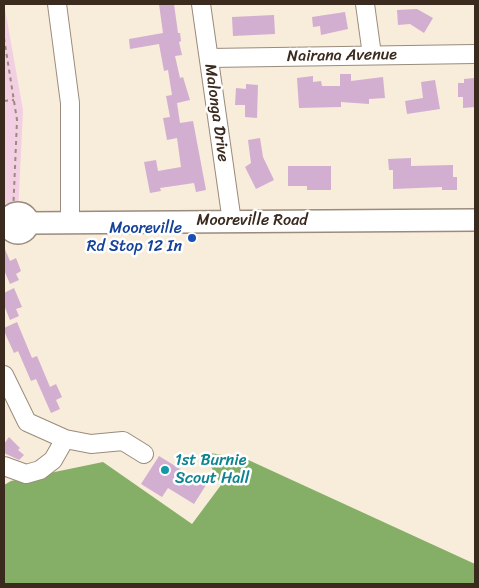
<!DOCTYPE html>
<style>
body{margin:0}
#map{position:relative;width:479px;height:588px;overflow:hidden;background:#f8ecdb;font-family:Sriracha,sans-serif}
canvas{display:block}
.frame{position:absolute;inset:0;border:5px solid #3b2a1e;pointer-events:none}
</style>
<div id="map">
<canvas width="479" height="588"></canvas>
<div class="frame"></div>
</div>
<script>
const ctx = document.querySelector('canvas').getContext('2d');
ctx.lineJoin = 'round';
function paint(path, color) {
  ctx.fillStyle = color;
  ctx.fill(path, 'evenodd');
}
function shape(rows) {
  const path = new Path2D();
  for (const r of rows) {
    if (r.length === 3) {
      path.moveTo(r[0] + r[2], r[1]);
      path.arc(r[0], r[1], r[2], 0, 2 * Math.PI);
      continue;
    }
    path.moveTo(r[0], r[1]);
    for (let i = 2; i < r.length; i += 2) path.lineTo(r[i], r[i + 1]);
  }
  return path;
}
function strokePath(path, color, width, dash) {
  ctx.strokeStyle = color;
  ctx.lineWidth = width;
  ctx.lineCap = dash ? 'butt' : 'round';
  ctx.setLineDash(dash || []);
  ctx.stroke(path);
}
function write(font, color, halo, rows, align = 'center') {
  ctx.font = font + ' Sriracha,sans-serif';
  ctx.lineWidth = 5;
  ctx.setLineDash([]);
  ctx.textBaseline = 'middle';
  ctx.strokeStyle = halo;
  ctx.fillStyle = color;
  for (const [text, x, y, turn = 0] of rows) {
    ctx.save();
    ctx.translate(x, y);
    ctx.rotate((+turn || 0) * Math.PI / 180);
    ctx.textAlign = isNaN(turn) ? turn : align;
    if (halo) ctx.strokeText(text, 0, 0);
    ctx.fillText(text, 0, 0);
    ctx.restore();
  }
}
paint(shape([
 [4,4,23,110,18,213,11,216,7,223,4,223]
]), '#f2cfe2');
paint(shape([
 [203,452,244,458,475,564,475,584,4,584,4,485,11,481,103,462,192,524,221,485]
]), '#85af66');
paint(shape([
 [159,4,174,4,178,33,180,33,181,41,179,42,182,55,175,56,180,78,183,77,190,100,177,103,180,123,193,121,206,190,196,192,194,183,160,188,161,191,150,193,144,162,156,160,158,171,181,167,177,138,167,140,163,118,170,117,166,96,172,95,168,70,164,71,159,44,130,49,129,39,163,33],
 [417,9,433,18,424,33,410,24,398,25,397,10],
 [345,12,348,29,321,35,320,26,313,27,312,17],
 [274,15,275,34,233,36,232,17],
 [340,74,351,74,351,81,383,77,385,98,369,99,369,104,341,102,341,107,299,108,297,78,313,76,313,82,321,81,322,86,340,86],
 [475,78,475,107,463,108,463,97,458,97,458,83,464,83,464,79],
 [435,80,440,109,407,114,405,101,423,98,421,82],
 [246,84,258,85,257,118,245,117,245,105,235,105,236,88,246,89],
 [260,138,263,157,274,180,256,189,245,167,251,163,248,140],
 [411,158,411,166,453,165,453,177,457,177,457,190,442,190,442,187,393,189,393,170,389,170,388,159],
 [288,166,331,166,331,190,307,190,307,186,288,186],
 [4,247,10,261,16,258,21,271,16,274,19,280,10,284,4,270],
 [14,288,22,307,16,309,19,316,10,320,4,305,4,293],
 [17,322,32,358,37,356,50,387,56,384,62,397,56,400,60,409,51,413,36,379,31,381,18,351,14,353,4,331,4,328],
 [9,437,20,448,18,450,24,455,19,460,4,453,4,444],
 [159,456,206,485,194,504,168,488,162,497,141,484]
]), '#d2aed1');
const minor = shape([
 [57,4,70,103,70,222],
 [201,4,232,222],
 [365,4,372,55],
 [209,58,475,54],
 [4,375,27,422,65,439,91,444,123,441,144,454],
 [4,466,26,474,40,470,53,460,65,439]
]);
const major = shape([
 [18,223,10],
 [28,223,475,220]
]);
strokePath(minor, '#9a8b7c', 20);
strokePath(major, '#9a8b7c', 24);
strokePath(shape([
 [4,38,17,120,13,214],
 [4,101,14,100]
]), '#9a8b7c', 2, [4, 4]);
strokePath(minor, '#fff', 18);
strokePath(major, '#fff', 21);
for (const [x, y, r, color] of [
 [192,238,5,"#1a4fb4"],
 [165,470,5,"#0f9aa8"]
]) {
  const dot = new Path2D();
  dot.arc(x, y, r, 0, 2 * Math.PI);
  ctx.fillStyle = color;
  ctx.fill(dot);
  strokePath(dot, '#fff', 2);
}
write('16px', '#3b2a1e', '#fff', [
 ["Nairana Avenue",342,56,-1],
 ["Malonga Drive",216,113,82],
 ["Mooreville Road",252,221]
]);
write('16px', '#164399', '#fff', [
 ["Mooreville",182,229],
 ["Rd Stop 12 In",182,247]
], 'right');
write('16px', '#0d838f', '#fff', [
 ["1st Burnie",175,461],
 ["Scout Hall",175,479]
], 'left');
</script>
